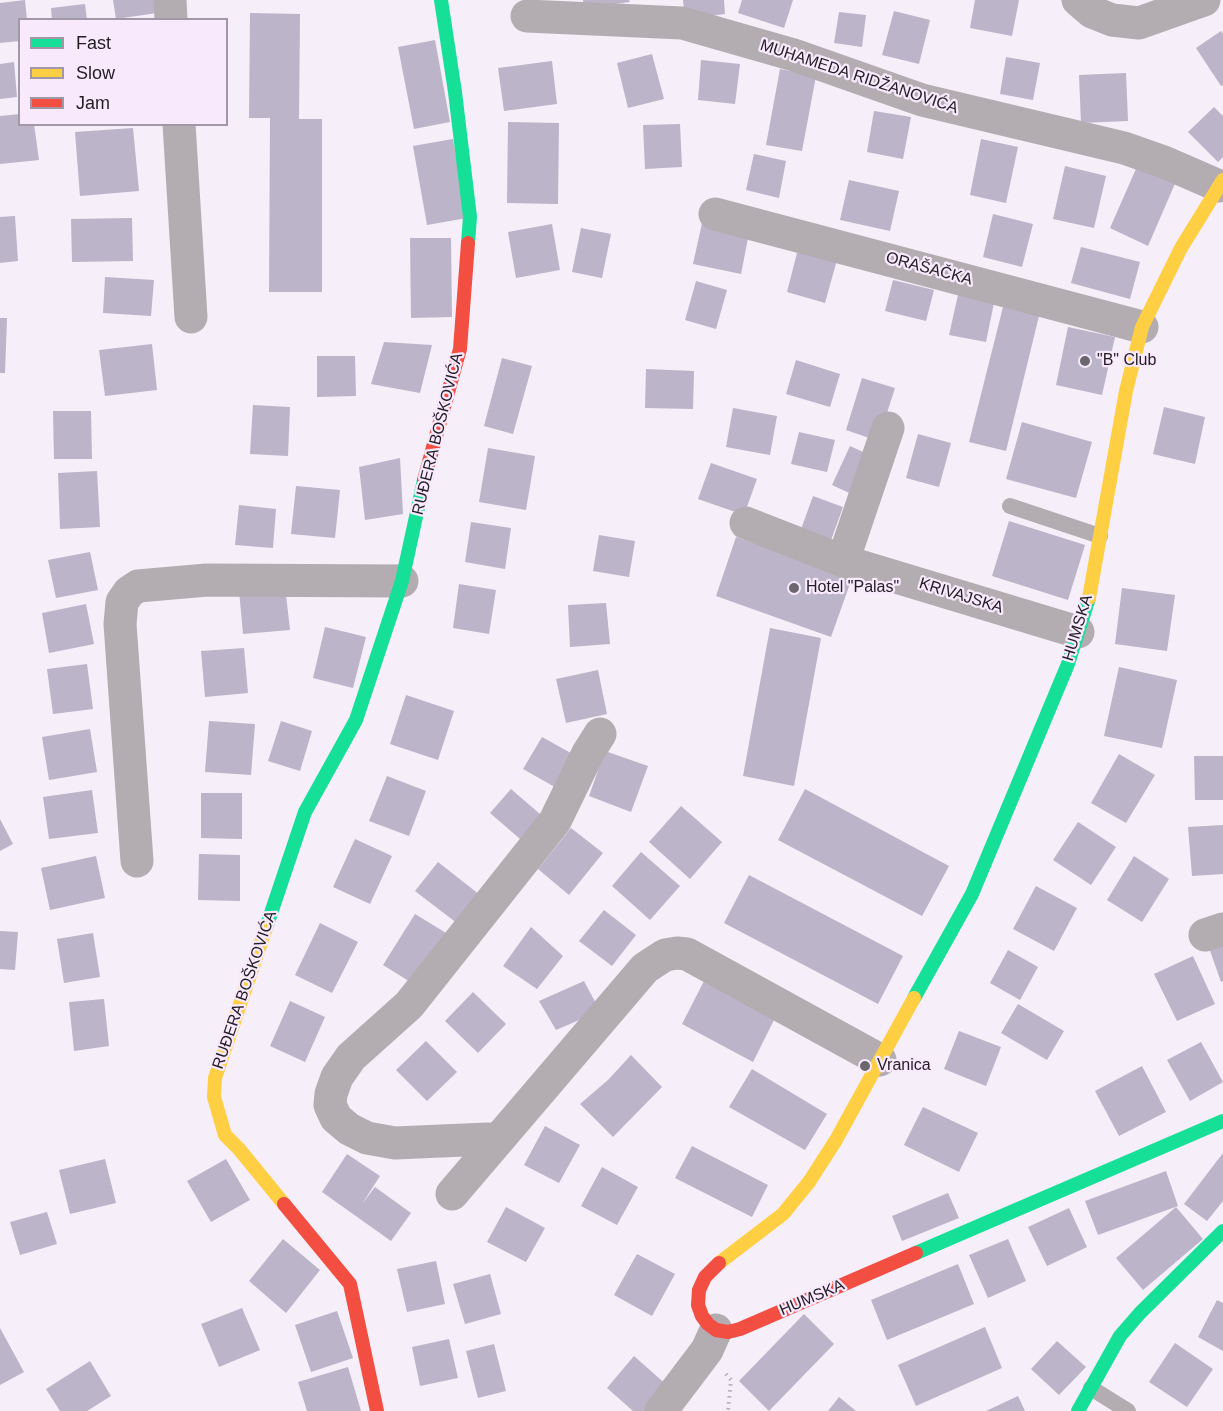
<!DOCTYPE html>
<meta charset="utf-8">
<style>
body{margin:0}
#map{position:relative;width:1223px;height:1411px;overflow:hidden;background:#f6eef8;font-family:Helvetica,sans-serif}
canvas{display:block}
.legend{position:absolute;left:18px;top:18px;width:210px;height:108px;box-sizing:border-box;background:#f8e9fd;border:2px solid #a297a6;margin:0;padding:8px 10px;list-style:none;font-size:18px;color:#221c23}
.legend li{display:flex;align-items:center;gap:12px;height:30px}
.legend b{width:30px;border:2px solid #a297a6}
</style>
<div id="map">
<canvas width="1223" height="1411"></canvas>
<ul class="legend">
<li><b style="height:8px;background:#16e098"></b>Fast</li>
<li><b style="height:8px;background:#ffcf43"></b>Slow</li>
<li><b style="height:8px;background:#f24e42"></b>Jam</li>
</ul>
</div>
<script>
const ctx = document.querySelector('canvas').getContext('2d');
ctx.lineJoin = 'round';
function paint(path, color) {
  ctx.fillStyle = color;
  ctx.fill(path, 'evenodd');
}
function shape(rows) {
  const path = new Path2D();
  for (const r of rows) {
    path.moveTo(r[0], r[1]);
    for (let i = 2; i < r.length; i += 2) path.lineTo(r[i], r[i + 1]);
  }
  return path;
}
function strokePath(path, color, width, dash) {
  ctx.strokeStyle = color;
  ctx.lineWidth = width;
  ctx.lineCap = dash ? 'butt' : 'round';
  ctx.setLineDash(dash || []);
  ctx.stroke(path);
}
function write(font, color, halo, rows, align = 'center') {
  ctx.font = font + ' Helvetica,sans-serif';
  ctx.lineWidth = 4.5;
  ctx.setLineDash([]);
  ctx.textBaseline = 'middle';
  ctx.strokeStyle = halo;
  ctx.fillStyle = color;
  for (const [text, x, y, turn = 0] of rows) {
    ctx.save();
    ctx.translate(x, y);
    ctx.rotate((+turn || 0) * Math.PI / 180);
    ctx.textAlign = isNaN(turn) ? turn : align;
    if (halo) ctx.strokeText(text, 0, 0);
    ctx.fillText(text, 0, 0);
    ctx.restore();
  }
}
paint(shape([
 [25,0,27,20,20,20,20,41,0,43,0,3],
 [113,0,156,0,157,13,116,19],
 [583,0,629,0,630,2,584,8],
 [683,0,724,0,725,14,685,19],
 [742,0,793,0,784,28,738,13],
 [975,0,1019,0,1012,36,970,28],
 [85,4,87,20,52,20,51,8],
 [894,11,930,20,919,64,882,55],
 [839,12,866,15,862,47,834,43],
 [250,13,300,14,299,119,322,119,322,292,269,292,270,118,249,118],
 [1221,31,1223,34,1223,85,1221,86,1196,48],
 [435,40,450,122,414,129,398,47],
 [652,54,664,99,628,108,617,63],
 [1006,57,1040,63,1033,100,1000,94],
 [701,60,740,64,735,104,698,100],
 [552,61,557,104,504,111,498,68],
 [14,62,17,97,0,99,0,64],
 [780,69,816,76,802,151,766,145],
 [1126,73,1128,121,1081,123,1079,75],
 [1214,107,1223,116,1223,157,1218,162,1188,132],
 [874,111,911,117,903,159,867,152],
 [20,114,20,124,34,124,39,160,0,164,0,116],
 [508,122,559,123,558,204,507,203],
 [680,124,682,167,645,169,643,125],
 [133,128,139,191,80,196,75,132],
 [453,139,467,218,427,225,413,146],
 [981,139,1018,147,1006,203,970,195],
 [754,154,786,161,779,198,746,190],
 [1139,162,1177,179,1148,246,1110,228],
 [1065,166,1106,176,1094,228,1053,219],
 [849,180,899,191,890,231,840,220],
 [993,214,1033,224,1022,267,983,257],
 [15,216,18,261,0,263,0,217],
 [132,218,133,261,72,262,71,219],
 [702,223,749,233,741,274,693,264],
 [552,224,560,270,516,278,508,232],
 [581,228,611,234,602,278,572,272],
 [410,238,451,238,452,317,411,318],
 [1081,247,1140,262,1130,299,1071,283],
 [798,249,837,260,825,303,787,292],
 [105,277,154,280,151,316,103,313],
 [893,280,934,290,926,321,885,311],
 [696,281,727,290,716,329,685,320],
 [958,295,994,303,986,342,949,335],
 [1003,307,1039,316,1006,451,969,442],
 [0,318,7,318,5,373,0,373],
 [1068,327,1115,337,1102,395,1056,385],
 [384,342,432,345,420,393,371,384],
 [152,344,157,390,105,396,99,350],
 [317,356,355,356,356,396,317,397],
 [502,358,532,366,513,434,484,426],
 [796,360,840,374,830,407,786,394],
 [646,369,694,371,693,409,645,408],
 [862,378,895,388,878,441,846,430],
 [253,405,290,407,288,456,250,454],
 [1164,407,1205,417,1195,464,1153,454],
 [733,408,777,416,770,455,726,447],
 [53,411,91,411,92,459,54,459],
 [1022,422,1092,442,1076,498,1006,479],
 [799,432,835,440,827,472,791,464],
 [918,434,951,443,939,487,906,478],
 [850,446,874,457,856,496,832,485],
 [488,448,535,456,526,510,479,502],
 [400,458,403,514,365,520,359,467],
 [711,463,757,479,744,515,698,499],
 [97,471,100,527,60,529,58,473],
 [296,486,340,490,335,538,291,534],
 [813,496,843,507,830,543,800,532],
 [239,505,276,509,273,548,235,545],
 [1009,521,1085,545,1068,600,992,576],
 [471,522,511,528,505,569,465,562],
 [599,535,635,541,629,577,593,571],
 [736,537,852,578,831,637,716,596],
 [90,552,98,590,56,598,48,560],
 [459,584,496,590,489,634,453,628],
 [285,586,290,630,243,634,239,590],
 [1122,588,1175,595,1167,651,1115,644],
 [606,603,610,644,570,647,568,605],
 [86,604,94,644,49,653,42,613],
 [325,627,366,637,353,688,313,678],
 [770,628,821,638,794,786,743,776],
 [244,648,248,693,205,697,201,651],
 [87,664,93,709,53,714,47,669],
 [1119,667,1177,680,1162,748,1104,736],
 [598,670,607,714,566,723,556,679],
 [406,695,454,711,438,760,390,744],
 [209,721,255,724,251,775,205,772],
 [281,721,312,731,300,771,268,761],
 [90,729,97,772,49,780,42,737],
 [542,737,578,757,560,790,523,769],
 [605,751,648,766,631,812,589,796],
 [1119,754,1155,775,1126,823,1091,803],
 [1194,756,1223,756,1223,800,1195,800],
 [387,776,426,791,409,836,369,821],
 [511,789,548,821,527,845,490,813],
 [805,789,949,866,922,916,778,840],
 [92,790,98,833,49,839,43,797],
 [201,793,242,793,242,839,201,838],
 [681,806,722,842,690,879,649,842],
 [0,819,13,844,0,851],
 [1078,822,1116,847,1091,885,1053,860],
 [1223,825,1223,874,1192,876,1188,827],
 [571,828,603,853,569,895,538,869],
 [355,839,392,856,370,904,333,887],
 [641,852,680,886,650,920,612,886],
 [199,854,240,855,240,901,198,900],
 [96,856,105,898,50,910,41,868],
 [1134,856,1169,879,1142,922,1107,900],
 [438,862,480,895,458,924,415,891],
 [749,875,903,956,878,1004,724,923],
 [1036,886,1077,908,1054,951,1013,929],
 [604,910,636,935,612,966,579,941],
 [415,914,451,936,420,988,383,965],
 [320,923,358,942,332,993,295,975],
 [531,927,563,956,537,989,503,966],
 [0,931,18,932,15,970,0,969],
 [93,933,100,977,64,983,57,939],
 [1223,936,1223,981,1221,982,1207,942],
 [1008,950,1038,967,1020,1000,990,983],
 [1193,956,1215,1004,1177,1021,1154,974],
 [705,979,776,1016,753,1062,682,1024],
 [584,981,600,1011,556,1030,539,1001],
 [473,992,506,1024,478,1053,445,1021],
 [104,999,109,1046,74,1051,69,1002],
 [290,1001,325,1017,305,1062,270,1046],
 [1018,1004,1064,1031,1047,1060,1001,1033],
 [959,1031,1001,1047,986,1086,944,1069],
 [426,1041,457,1072,427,1101,396,1070],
 [1201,1042,1223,1082,1190,1101,1167,1060],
 [631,1055,662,1087,613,1137,580,1104,608,1080],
 [1142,1066,1166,1112,1119,1136,1095,1091],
 [752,1069,827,1114,805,1150,729,1107],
 [923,1107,978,1133,959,1172,904,1145],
 [545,1126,580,1145,559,1183,524,1165],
 [692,1146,768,1185,752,1217,675,1178],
 [1223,1153,1223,1201,1207,1221,1184,1204],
 [347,1154,380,1176,362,1204,375,1187,411,1213,391,1241,322,1192],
 [105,1159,116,1203,70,1214,59,1170],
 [226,1159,250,1200,211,1222,187,1181],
 [602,1167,638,1187,617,1225,581,1206],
 [1166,1171,1178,1206,1098,1235,1085,1201],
 [948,1193,959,1218,902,1241,892,1216],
 [506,1207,545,1228,526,1262,487,1242],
 [1176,1207,1203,1239,1143,1290,1116,1258],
 [1069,1208,1087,1247,1047,1266,1028,1227],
 [47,1212,57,1244,20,1255,10,1222],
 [283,1239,320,1270,286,1313,249,1281],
 [1008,1239,1026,1281,988,1298,969,1255],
 [637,1254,675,1274,652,1316,614,1295],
 [436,1261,445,1304,407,1312,397,1269],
 [958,1264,974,1304,887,1340,871,1300],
 [490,1274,501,1314,465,1324,453,1284],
 [1217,1300,1223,1303,1223,1351,1198,1337],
 [242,1308,260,1350,219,1367,201,1324],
 [337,1311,353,1358,311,1372,295,1325],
 [804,1314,834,1344,769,1411,739,1381],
 [985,1327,1002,1368,916,1406,898,1365],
 [0,1328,24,1372,0,1385],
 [449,1339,458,1378,420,1386,412,1347],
 [1057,1341,1086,1367,1059,1395,1031,1369],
 [1175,1343,1213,1369,1187,1407,1149,1382],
 [494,1344,506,1391,478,1398,466,1351],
 [634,1356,669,1387,648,1411,633,1411,607,1388],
 [90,1361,111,1396,87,1411,60,1411,46,1389],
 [348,1367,361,1411,307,1411,298,1382],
 [1018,1396,1025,1411,986,1411],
 [839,1397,856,1411,828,1411]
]), '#bcb4c9');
strokePath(shape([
 [726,1374,731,1380,728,1411]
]), '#b5b0b5', 4, [1.5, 4.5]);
strokePath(shape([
 [1010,506,1100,536],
 [1091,1388,1128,1411]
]), '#b3adb2', 16);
strokePath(shape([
 [170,0,171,20],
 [1078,0,1092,12,1112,20,1139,23,1204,0],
 [527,16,682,23,794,55,922,100,1124,148,1164,162,1219,186],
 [179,124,191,317],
 [715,214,1142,327],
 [746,523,843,561,1078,632],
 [843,561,888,428],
 [137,861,120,624,122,602,129,592,138,586,207,580,402,581],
 [1205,935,1223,929],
 [496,1142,488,1139,395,1143,367,1138,349,1129,336,1118,330,1105,331,1094,337,1077,351,1057,409,1005,555,821,588,753,600,734],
 [452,1194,645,968,665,955,677,953,687,954,880,1060],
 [661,1411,707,1350,716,1330]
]), '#b3adb2', 33);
strokePath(shape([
 [441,0,455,92,470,217,468,243],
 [266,928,305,812,356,720,402,581,424,480],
 [914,998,972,894,1068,664,1089,598],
 [916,1253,1223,1121],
 [1078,1411,1120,1336,1140,1313,1223,1231]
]), '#16e098', 14);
strokePath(shape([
 [1089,598,1126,391,1142,327,1181,248,1223,180],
 [266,928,215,1078,214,1097,225,1135,239,1149,284,1204],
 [719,1263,783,1214,809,1182,836,1140,914,998]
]), '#ffcf43', 14);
strokePath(shape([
 [424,480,460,349,468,243],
 [284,1204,350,1284,377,1411],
 [719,1263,705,1277,699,1290,698,1305,702,1316,708,1324,716,1330,728,1332,740,1329,916,1253]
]), '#f24e42', 14);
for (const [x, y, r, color] of [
 [1085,361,6,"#6c666e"],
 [794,588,6,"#6c666e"],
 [865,1066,6,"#6c666e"]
]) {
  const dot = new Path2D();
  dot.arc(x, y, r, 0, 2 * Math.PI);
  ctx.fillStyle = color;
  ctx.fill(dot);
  strokePath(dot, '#f8e9fd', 2);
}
write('16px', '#221c23', '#f8e9fd', [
 ["MUHAMEDA RIDŽANOVIĆA",859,77,18],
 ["ORAŠAČKA",929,269,15],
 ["RUĐERA BOŠKOVIĆA",438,434,-76],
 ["KRIVAJSKA",961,596,17],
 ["HUMSKA",1078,628,-73],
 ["RUĐERA BOŠKOVIĆA",245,990,-71],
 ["HUMSKA",812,1298,-23]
]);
write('16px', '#221c23', '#f8e9fd', [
 ["\"B\" Club",1097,361],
 ["Hotel \"Palas\"",806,588],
 ["Vranica",877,1066]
], 'left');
</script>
